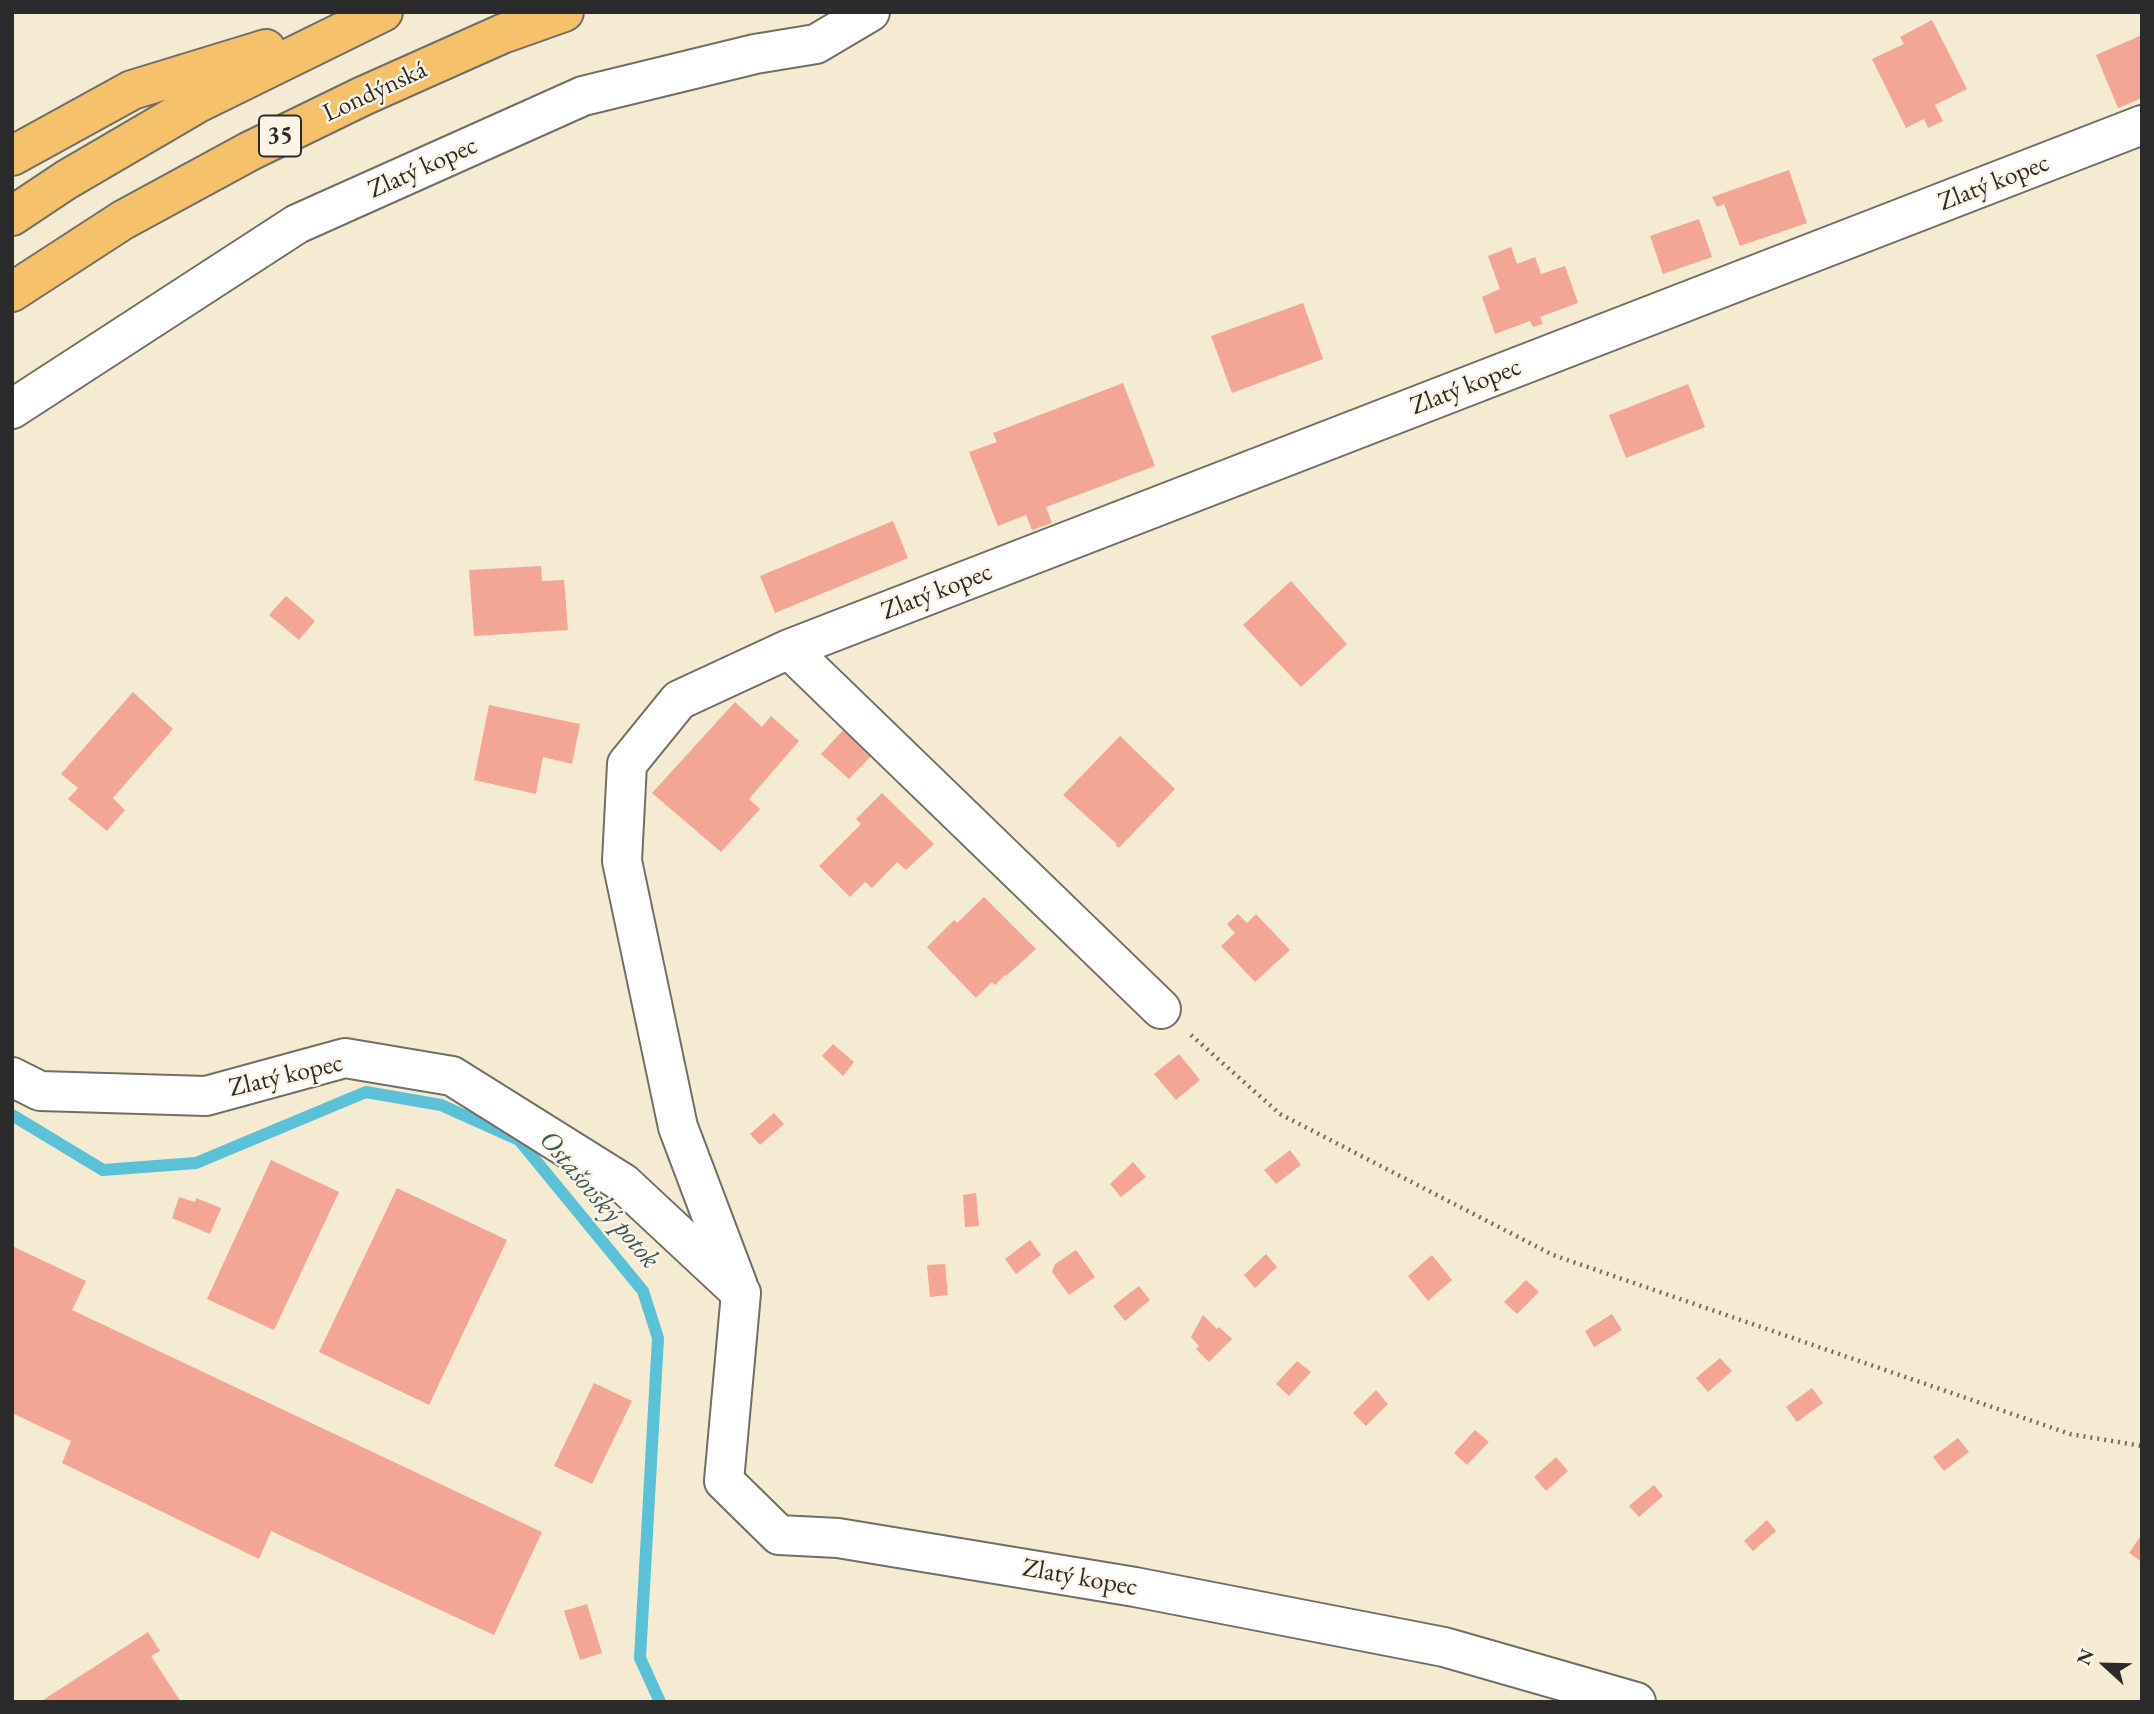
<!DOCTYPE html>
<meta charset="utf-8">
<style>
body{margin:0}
#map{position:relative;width:2154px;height:1714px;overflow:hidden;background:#f4ebd2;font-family:"EB Garamond",serif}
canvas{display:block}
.frame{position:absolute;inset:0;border:14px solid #2b2b2b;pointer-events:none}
.north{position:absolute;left:2070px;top:1630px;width:70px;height:70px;-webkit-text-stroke:5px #fcf5e5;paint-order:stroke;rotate:292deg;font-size:19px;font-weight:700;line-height:28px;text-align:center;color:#2b2b2b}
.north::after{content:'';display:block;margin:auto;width:24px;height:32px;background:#2b2b2b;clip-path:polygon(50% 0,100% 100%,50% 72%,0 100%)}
</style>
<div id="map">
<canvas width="2154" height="1714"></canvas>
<div class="frame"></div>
<div class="north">N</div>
</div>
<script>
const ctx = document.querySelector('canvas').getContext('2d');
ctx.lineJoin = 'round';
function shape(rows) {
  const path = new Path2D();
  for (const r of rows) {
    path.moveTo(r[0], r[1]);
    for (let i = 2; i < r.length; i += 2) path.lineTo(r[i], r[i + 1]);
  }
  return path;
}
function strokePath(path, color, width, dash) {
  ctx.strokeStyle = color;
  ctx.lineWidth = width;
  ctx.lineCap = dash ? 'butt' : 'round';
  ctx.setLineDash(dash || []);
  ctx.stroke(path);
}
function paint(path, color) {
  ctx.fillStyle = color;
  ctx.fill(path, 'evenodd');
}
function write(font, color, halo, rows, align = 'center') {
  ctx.font = font + ' "EB Garamond",serif';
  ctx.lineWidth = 5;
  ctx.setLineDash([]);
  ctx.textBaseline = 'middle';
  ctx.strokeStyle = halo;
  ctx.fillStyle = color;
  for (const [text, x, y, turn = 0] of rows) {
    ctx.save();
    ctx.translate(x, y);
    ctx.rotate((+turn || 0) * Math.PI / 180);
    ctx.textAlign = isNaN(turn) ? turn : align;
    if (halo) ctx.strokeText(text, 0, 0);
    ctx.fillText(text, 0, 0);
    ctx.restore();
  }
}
strokePath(shape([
 [12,1115,103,1170,196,1163,366,1092,441,1105,519,1140,643,1291,658,1338,640,1658,660,1702]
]), '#5ac1d7', 12);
paint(shape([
 [1932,20,1967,89,1935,105,1943,121,1928,128,1924,119,1906,128,1872,59,1904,44,1900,37],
 [2142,35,2142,98,2118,108,2096,55],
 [1789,170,1807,223,1740,246,1724,204,1717,207,1712,197],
 [1699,219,1712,257,1663,274,1650,236],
 [1511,247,1517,264,1535,257,1541,274,1565,266,1578,303,1540,317,1543,324,1533,327,1530,321,1495,334,1482,297,1500,289,1488,256],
 [1303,303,1323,359,1232,393,1211,336],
 [1123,383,1155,466,1046,507,1052,523,1032,530,1026,515,998,526,969,452,997,442,993,433],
 [1688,384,1705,427,1626,458,1609,415],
 [893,521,908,558,775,613,760,576],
 [541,566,542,581,564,580,568,630,474,636,469,570],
 [1291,581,1347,644,1301,687,1243,625],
 [286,596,315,621,299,640,269,615],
 [133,692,173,729,113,798,125,810,107,831,68,799,78,788,61,774],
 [735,702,762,727,771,716,799,741,749,799,760,809,721,852,652,793],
 [489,705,580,724,572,764,543,757,536,794,474,780],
 [847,726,875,752,849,779,821,754],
 [1120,736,1175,789,1119,848,1115,845,1117,844,1063,795],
 [882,793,934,844,906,870,897,862,872,888,865,882,850,897,819,866,861,824,856,819],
 [984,897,1036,949,1006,976,1005,975,995,985,992,982,976,998,927,947,954,920,957,923],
 [1238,914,1247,923,1256,914,1290,950,1255,982,1221,946,1235,933,1227,924],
 [833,1044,854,1062,843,1076,822,1056],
 [1179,1054,1200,1080,1176,1100,1154,1074],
 [774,1113,784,1124,760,1145,750,1134],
 [1290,1150,1301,1165,1276,1184,1264,1170],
 [271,1160,339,1192,274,1330,207,1299],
 [1133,1162,1146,1177,1121,1197,1110,1184],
 [397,1188,507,1240,429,1405,319,1352],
 [976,1193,979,1226,965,1227,963,1195],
 [179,1197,195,1202,196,1198,221,1208,210,1234,172,1218],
 [1030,1240,1041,1255,1016,1274,1005,1259],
 [12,1246,86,1281,72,1310,542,1532,494,1635,271,1531,259,1559,62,1463,71,1441,12,1413],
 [1076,1250,1095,1277,1069,1295,1052,1272,1055,1264],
 [1266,1254,1277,1267,1255,1288,1244,1275],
 [1432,1255,1452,1280,1428,1301,1408,1276],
 [945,1264,948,1295,930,1297,927,1265],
 [1526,1280,1539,1292,1517,1314,1504,1302],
 [1139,1286,1150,1300,1125,1321,1113,1306],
 [1612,1314,1622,1330,1594,1347,1585,1331],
 [1203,1315,1217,1329,1219,1327,1232,1339,1209,1362,1196,1349,1199,1346,1191,1337],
 [1720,1358,1732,1371,1708,1392,1696,1378],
 [1297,1361,1311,1372,1289,1396,1276,1384],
 [594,1383,632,1401,592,1484,554,1466],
 [1812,1388,1823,1403,1797,1422,1786,1407],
 [1376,1390,1388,1404,1366,1426,1353,1413],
 [1475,1430,1489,1442,1467,1465,1454,1453],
 [1958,1438,1969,1452,1944,1471,1933,1457],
 [1556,1457,1568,1471,1546,1491,1534,1477],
 [1654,1485,1663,1496,1639,1517,1629,1506],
 [1767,1520,1776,1531,1753,1551,1744,1541],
 [2142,1534,2142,1562,2129,1553],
 [587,1604,602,1653,580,1660,564,1611],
 [148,1632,160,1651,151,1656,181,1702,40,1702]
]), '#f3a596');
const minor = shape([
 [12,409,297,224,583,96,755,54,816,44,870,12],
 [1161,1009,789,649,2142,125],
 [12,1077,40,1091,206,1096,345,1058,452,1076,623,1183,741,1293,724,1481,779,1535,838,1538,1135,1587,1444,1647,1636,1702],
 [738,1286,678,1127,622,861,627,764,679,700,789,649]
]);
const highway = shape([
 [12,156,132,90,266,49],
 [12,216,66,180,196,104,383,12],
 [12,292,123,220,250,151,363,96,502,34,564,12]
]);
strokePath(minor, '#716e65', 42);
strokePath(highway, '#716e65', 42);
strokePath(shape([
 [1191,1035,1280,1114,1553,1255,2070,1434,2142,1446]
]), '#716e65', 4.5, [2, 5]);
strokePath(minor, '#fff', 38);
strokePath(highway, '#f5c16b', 38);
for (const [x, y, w] of [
 [280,136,42]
]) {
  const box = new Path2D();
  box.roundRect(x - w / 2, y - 20.5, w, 41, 5);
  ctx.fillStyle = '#fcf5e5';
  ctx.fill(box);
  strokePath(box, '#2b2b2b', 2);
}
write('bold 24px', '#2b2b2b', null, [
 ["35",280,136]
]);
write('26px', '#2b2b2b', '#fcf5e5', [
 ["Londýnská",375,92,-25],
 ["Zlatý kopec",423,168,-24],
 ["Zlatý kopec",1994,183,-21],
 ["Zlatý kopec",1466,387,-21],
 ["Zlatý kopec",937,592,-21],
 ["Zlatý kopec",286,1076,-13],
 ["Zlatý kopec",1080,1578,10]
]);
write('italic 28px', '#39585f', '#fcf5e5', [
 ["Ostašovský potok",599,1200,50]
]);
</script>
